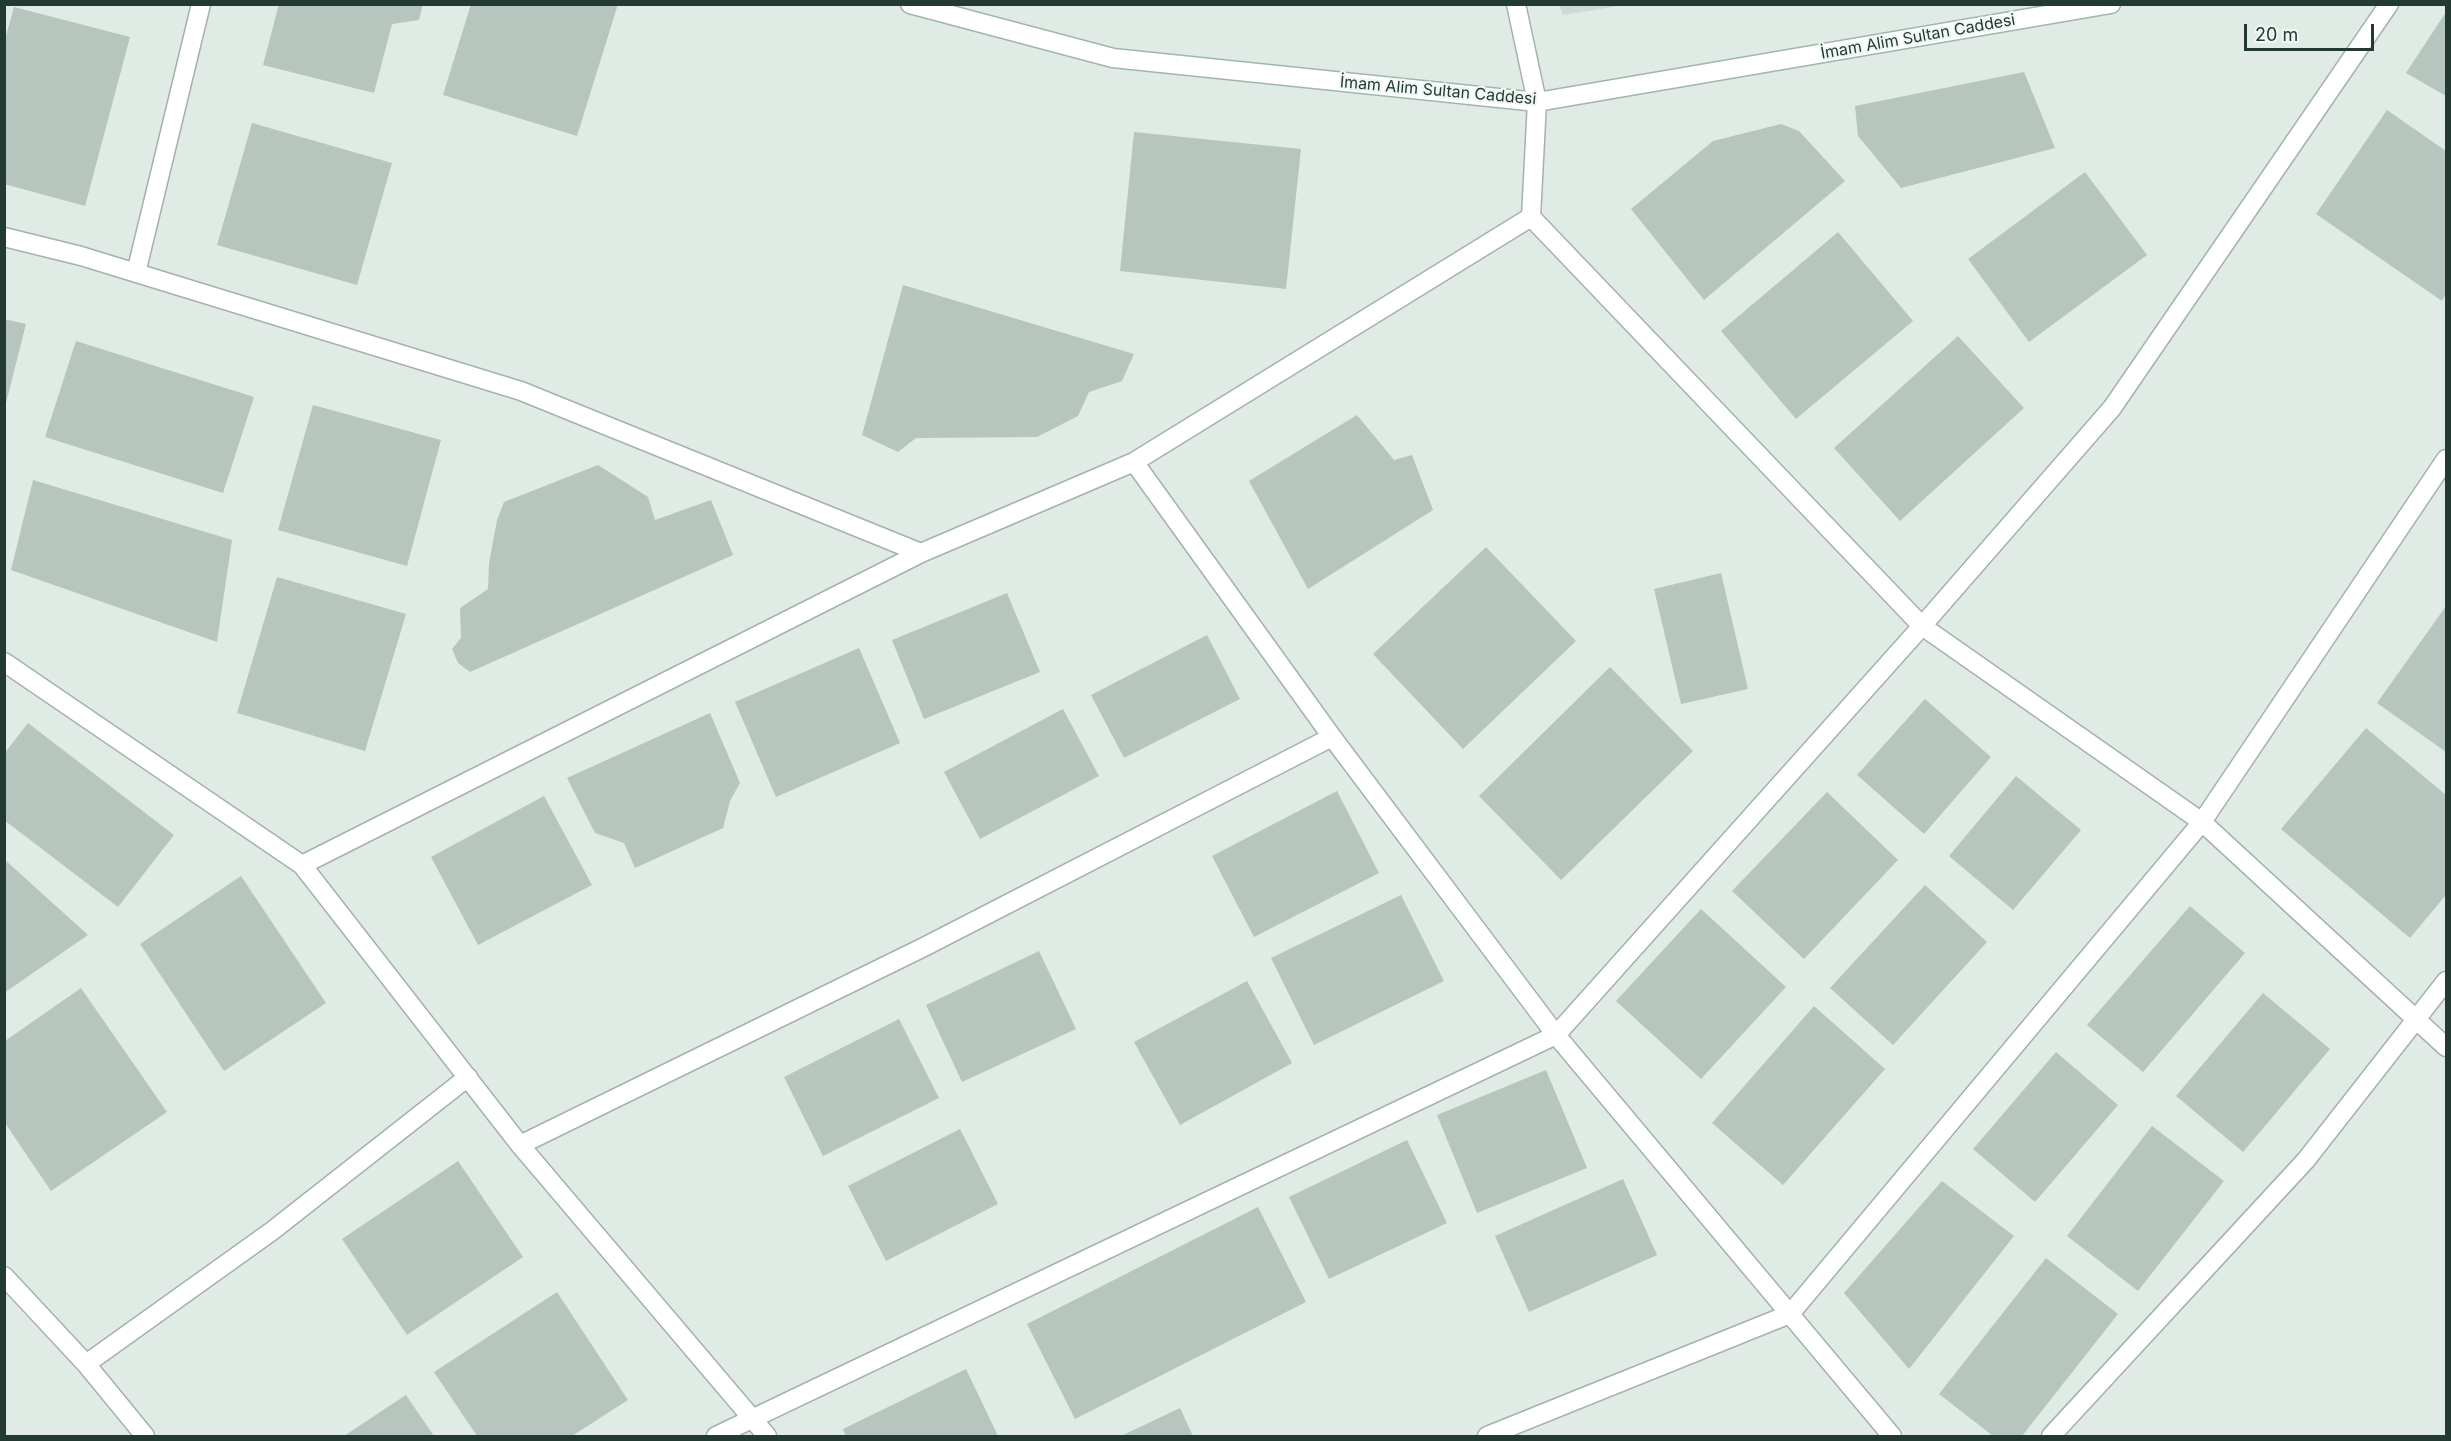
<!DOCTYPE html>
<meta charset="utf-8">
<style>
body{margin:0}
#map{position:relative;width:2451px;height:1441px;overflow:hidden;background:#e1ebe5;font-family:Inter,sans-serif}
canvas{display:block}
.frame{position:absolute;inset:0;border:6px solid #223a31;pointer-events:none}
.scale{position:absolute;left:2244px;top:24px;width:130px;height:27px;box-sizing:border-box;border:3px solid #223a31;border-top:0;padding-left:8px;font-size:18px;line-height:21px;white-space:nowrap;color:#223a31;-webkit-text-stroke:4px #f1f7f3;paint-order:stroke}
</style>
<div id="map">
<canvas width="2451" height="1441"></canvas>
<div class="frame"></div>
<div class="scale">20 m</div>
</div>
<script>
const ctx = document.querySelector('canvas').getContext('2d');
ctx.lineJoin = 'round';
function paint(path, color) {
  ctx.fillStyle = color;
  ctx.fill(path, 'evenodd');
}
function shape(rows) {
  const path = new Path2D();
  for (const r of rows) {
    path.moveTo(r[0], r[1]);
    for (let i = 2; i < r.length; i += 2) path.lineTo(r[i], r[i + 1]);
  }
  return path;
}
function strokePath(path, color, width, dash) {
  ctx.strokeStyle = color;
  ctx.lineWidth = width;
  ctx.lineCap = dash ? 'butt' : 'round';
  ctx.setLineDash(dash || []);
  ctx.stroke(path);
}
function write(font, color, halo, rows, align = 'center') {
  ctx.font = font + ' Inter,sans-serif';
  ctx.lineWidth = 4.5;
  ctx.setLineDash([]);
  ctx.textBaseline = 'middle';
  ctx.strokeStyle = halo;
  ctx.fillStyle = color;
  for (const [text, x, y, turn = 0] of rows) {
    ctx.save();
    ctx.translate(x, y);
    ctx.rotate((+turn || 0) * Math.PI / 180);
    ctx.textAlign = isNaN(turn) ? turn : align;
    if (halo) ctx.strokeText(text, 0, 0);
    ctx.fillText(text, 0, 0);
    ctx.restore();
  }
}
paint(shape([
 [1559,5,1625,5,1563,15]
]), '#cfdad4');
paint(shape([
 [279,4,423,4,419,20,392,24,374,93,263,65],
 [471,4,618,4,577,136,443,95],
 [14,7,130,37,85,206,4,184,4,43],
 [2446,12,2446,96,2406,73],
 [2024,72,2055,148,1901,188,1858,136,1855,106],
 [2387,110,2446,151,2446,294,2442,301,2316,214],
 [252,123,392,163,357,285,217,245],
 [1781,124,1799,131,1845,181,1704,300,1631,209,1713,141],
 [1134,132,1301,149,1286,289,1120,271],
 [2085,172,2147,255,2029,342,1968,259],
 [1838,232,1913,321,1796,419,1721,331],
 [903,285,1134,354,1122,381,1089,392,1078,416,1037,437,916,438,898,452,862,435],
 [4,319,26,324,5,407,4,407],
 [1958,336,2024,408,1900,521,1834,448],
 [76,341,254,397,223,493,45,437],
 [313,405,441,440,407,566,278,530],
 [1357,415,1394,460,1412,455,1433,510,1308,589,1249,481],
 [598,465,648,497,655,520,711,500,733,555,470,672,458,663,452,649,461,638,460,608,488,589,489,563,497,520,504,502],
 [33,480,232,540,217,642,11,570],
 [1486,547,1576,641,1463,749,1373,654],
 [1721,573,1748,689,1681,704,1654,589],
 [277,577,406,614,365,751,237,713],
 [1007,593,1040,672,924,719,892,640],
 [2446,606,2446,752,2377,703],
 [1207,635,1240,699,1124,758,1091,695],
 [859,648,900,743,776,797,735,702],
 [1610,667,1693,751,1561,880,1479,796],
 [1925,699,1991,757,1924,834,1857,775],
 [1063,709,1099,776,980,839,944,772],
 [710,713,740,783,730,801,723,828,635,868,624,843,595,833,567,778],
 [28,723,174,835,118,907,4,820,4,754],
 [2366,728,2446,795,2446,895,2410,938,2281,829],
 [2016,776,2081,830,2013,910,1949,856],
 [1337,791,1379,873,1254,937,1212,856],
 [1827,792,1898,860,1804,959,1732,891],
 [544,796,592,885,478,945,431,857],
 [4,859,88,935,4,993],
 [241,876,326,1003,224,1071,140,944],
 [1925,885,1987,942,1893,1045,1830,988],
 [1401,895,1444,981,1314,1045,1271,958],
 [2190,906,2245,953,2143,1072,2087,1025],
 [1701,909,1786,987,1701,1079,1616,1001],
 [1039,951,1076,1029,962,1082,926,1005],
 [1247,981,1292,1063,1180,1125,1134,1042],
 [81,988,167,1112,51,1191,5,1123,5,1041],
 [2263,993,2330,1049,2243,1152,2176,1096],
 [1814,1006,1885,1069,1783,1185,1712,1123],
 [899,1019,939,1098,823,1156,784,1077],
 [2056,1052,2118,1105,2035,1202,1973,1149],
 [1546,1070,1587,1168,1477,1213,1437,1115],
 [2152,1126,2224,1181,2138,1291,2067,1236],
 [960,1129,998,1204,886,1261,848,1186],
 [1407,1140,1447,1223,1329,1279,1289,1197],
 [458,1161,523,1257,407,1335,342,1239],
 [1623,1179,1657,1255,1529,1312,1495,1236],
 [1942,1181,2014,1236,1909,1369,1844,1293],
 [1258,1207,1306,1302,1075,1419,1027,1324],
 [2046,1258,2118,1314,2022,1436,1993,1436,1939,1394],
 [557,1292,628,1400,572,1436,477,1436,434,1372],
 [966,1369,998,1436,846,1436,843,1429],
 [406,1395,434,1436,344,1436],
 [1180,1408,1193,1436,1121,1436]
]), '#b6c5be');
const street = shape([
 [1516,4,1537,102,1531,217,1922,626,2202,822,2446,1047],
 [4,237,81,256,521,391,921,553],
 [136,273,201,4],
 [1134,462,1332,737,1556,1035,1892,1436],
 [4,662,302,865,520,1145,767,1436],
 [302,865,921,553,1134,462,1531,217],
 [520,1145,924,947,1332,737],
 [4,1276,86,1364,145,1436],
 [86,1364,272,1231,468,1077],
 [716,1436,1556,1035,1922,626,2112,408,2389,4],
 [1487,1436,1790,1314,2202,822,2446,459],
 [2051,1436,2306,1160,2446,981]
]);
const secondary = shape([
 [910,4,1113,58,1537,102,2111,4]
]);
strokePath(street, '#a4b2ab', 21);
strokePath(secondary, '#a0b6ac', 21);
strokePath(street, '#fff', 18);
strokePath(secondary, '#fff', 18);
write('16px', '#223a31', '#f1f7f3', [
 ["İmam Alim Sultan Caddesi",1918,37,-10],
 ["İmam Alim Sultan Caddesi",1438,91,5]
]);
</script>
